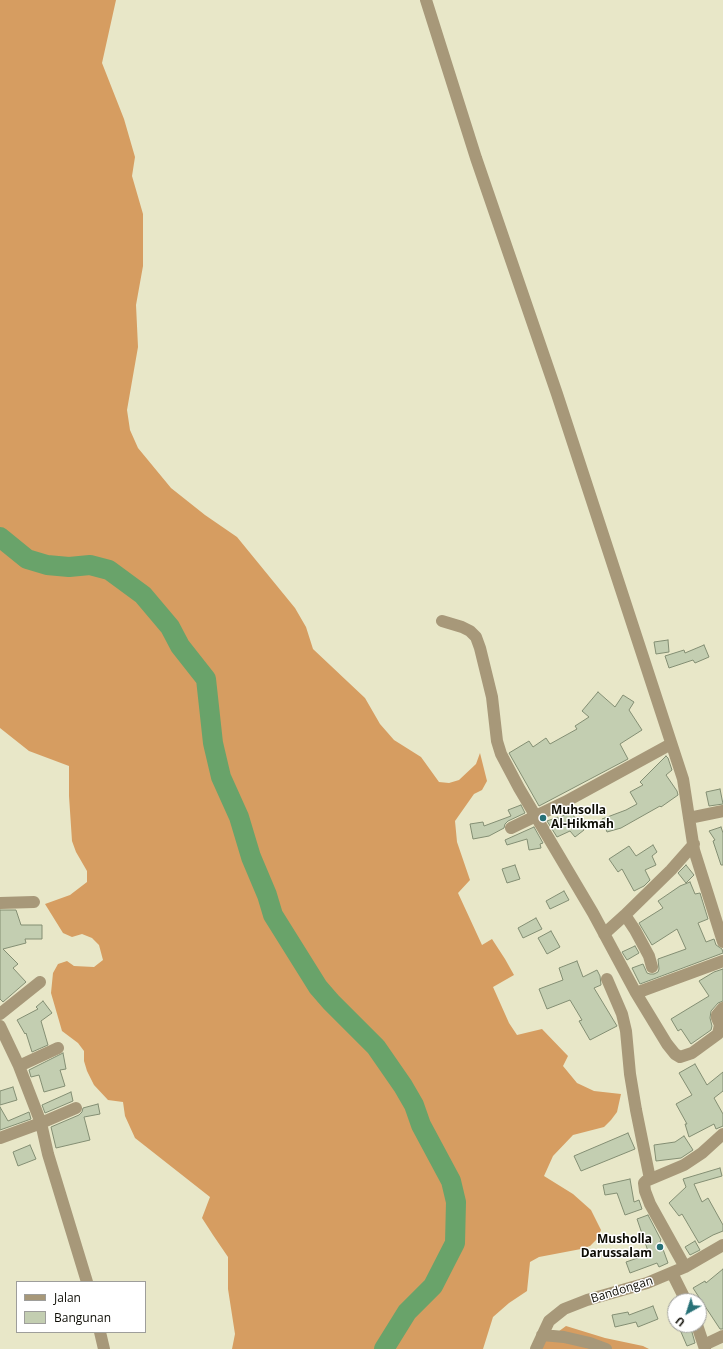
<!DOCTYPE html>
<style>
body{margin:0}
#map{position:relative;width:723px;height:1349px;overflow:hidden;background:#e8e7c8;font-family:"Open Sans",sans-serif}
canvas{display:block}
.legend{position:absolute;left:16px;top:1281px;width:130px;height:52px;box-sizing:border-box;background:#fff;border:1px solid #9e9e9b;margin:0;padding:5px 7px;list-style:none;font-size:12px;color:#0d0c04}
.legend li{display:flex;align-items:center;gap:8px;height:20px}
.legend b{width:20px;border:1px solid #9e9e9b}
.north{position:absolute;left:667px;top:1293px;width:40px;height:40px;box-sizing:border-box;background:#fff;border:1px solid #9e9e9b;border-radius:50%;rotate:219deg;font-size:11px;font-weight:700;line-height:16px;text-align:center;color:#0d0c04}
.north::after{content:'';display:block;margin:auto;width:14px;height:18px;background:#277177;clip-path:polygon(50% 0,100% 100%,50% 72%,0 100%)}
</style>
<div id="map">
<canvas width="723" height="1349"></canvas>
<ul class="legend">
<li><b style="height:5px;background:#a79879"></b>Jalan</li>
<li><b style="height:11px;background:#c3ceb1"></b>Bangunan</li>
</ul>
<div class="north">U</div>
</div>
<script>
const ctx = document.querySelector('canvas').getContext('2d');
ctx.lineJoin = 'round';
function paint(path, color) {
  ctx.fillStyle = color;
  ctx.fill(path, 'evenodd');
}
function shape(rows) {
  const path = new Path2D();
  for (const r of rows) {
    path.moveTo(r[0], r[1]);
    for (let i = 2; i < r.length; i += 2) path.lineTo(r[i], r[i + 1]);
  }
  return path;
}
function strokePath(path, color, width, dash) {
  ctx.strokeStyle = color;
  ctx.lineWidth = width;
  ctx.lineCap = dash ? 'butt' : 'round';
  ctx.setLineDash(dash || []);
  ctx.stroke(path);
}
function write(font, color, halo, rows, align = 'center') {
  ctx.font = font + ' "Open Sans",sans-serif';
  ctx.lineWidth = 3;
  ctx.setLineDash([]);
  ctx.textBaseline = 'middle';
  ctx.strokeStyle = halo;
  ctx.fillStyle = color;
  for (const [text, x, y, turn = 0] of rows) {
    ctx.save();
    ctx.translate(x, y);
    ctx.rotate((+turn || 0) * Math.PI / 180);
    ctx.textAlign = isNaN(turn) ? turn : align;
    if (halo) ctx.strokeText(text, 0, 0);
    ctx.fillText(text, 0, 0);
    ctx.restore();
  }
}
paint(shape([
 [0,0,116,0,102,63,124,119,135,157,132,176,143,214,143,266,136,305,138,347,127,410,130,430,138,448,171,488,205,515,237,537,295,608,306,627,313,649,365,698,380,724,394,740,421,757,439,782,449,783,459,780,476,764,480,753,487,781,482,790,474,794,455,821,457,842,470,880,458,893,482,945,492,939,505,959,514,975,493,987,509,1023,517,1035,542,1029,568,1056,563,1066,577,1083,594,1091,621,1094,617,1112,611,1120,604,1127,573,1135,553,1156,544,1176,573,1194,591,1210,601,1230,597,1239,590,1246,581,1249,539,1257,530,1262,527,1291,509,1303,493,1317,483,1349,232,1349,235,1334,228,1289,228,1257,213,1235,202,1218,210,1197,135,1138,125,1116,123,1102,108,1100,94,1085,87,1071,84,1061,84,1051,78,1043,62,1031,51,993,53,973,58,964,67,961,74,966,94,967,103,960,99,945,92,938,82,934,72,937,63,933,45,904,70,895,87,882,87,871,76,852,72,841,69,796,69,766,29,751,0,728],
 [566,1326,605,1338,643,1346,649,1349,539,1349,540,1345]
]), '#d69d61');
strokePath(shape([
 [0,537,27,559,47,565,69,567,90,565,109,570,143,595,170,627,180,646,206,679,213,743,221,777,239,817,251,857,267,895,273,915,318,987,331,1002,376,1047,403,1086,414,1105,421,1125,451,1181,456,1202,455,1243,433,1286,407,1312,384,1349]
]), '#69a36a', 20);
const building = shape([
 [668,640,669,652,656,654,654,642,668,640],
 [704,645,709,657,695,663,693,660,669,668,665,656,684,650,685,653,704,645],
 [598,692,615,707,623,695,634,702,629,710,642,730,620,744,628,759,539,806,509,753,529,741,533,747,546,738,550,744,577,729,575,726,589,717,582,711,598,692],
 [666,756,668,758,672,770,666,775,677,791,678,795,661,807,660,806,621,828,607,832,602,819,626,810,637,804,630,792,643,785,640,782,666,756],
 [720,789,723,804,709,806,706,792,720,789],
 [521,805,525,813,508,821,505,824,504,828,489,836,473,839,470,824,483,822,484,826,511,816,508,810,521,805],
 [570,811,584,830,575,837,570,831,557,837,547,821,558,817,558,819,570,811],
 [534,827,543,843,540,844,541,848,529,850,527,839,507,845,505,840,534,827],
 [721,827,723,833,723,865,721,865,713,841,715,840,709,831,721,827],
 [653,845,657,852,652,856,656,865,645,870,650,880,644,886,634,891,622,869,618,872,609,859,629,846,636,856,653,845],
 [515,865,520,879,507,883,502,869,515,865],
 [686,865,694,875,686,883,678,873,686,865],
 [690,882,695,894,700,893,708,919,698,923,706,942,714,939,716,945,722,949,723,953,640,984,632,968,643,964,647,973,650,974,654,974,658,972,659,969,658,959,686,949,677,929,652,945,639,923,663,908,658,901,680,886,690,882],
 [564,891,569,900,550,909,546,901,564,891],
 [0,910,16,910,21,925,42,925,42,939,25,939,26,943,3,949,18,964,13,968,26,982,3,1002,0,999,0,910],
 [536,918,542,929,523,938,518,928,536,918],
 [551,931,560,947,547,954,538,938,551,931],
 [635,946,639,953,627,960,622,952,635,946],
 [577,961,583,977,597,970,600,976,601,985,594,988,617,1026,590,1040,579,1021,582,1020,570,1000,547,1009,539,989,563,980,559,968,577,961],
 [723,969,723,1001,718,1003,711,1011,710,1018,712,1026,711,1030,691,1044,681,1029,678,1031,671,1019,709,996,699,981,714,972,723,969],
 [43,1001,52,1013,41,1021,48,1045,32,1052,26,1033,25,1034,17,1020,38,1009,36,1007,43,1001],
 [63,1053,66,1069,60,1070,65,1086,44,1092,39,1075,31,1077,29,1070,63,1053],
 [695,1064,707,1085,723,1072,723,1091,714,1098,723,1114,723,1126,716,1129,714,1124,689,1137,685,1124,687,1124,676,1104,692,1095,679,1073,695,1064],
 [13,1087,17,1100,0,1105,0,1091,13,1087],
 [71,1092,73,1101,45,1113,42,1105,71,1092],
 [98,1104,100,1114,84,1117,90,1140,56,1148,51,1127,79,1115,82,1112,83,1108,98,1104],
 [0,1107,8,1121,29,1112,31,1119,0,1130,0,1107],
 [628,1133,635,1149,581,1171,574,1156,628,1133],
 [684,1136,693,1150,681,1158,656,1161,654,1145,675,1142,684,1136],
 [30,1145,36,1159,18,1166,13,1152,30,1145],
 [720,1168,722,1176,694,1184,702,1202,708,1198,723,1225,723,1231,713,1235,699,1243,682,1214,679,1216,669,1203,686,1187,683,1179,720,1168],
 [630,1179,634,1202,639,1200,642,1209,625,1215,617,1193,605,1195,603,1185,630,1179],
 [648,1215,661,1240,660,1241,668,1263,659,1267,657,1263,630,1273,626,1262,649,1254,637,1219,648,1215],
 [695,1241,700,1250,690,1255,685,1247,695,1241],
 [723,1269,723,1329,720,1329,693,1288,705,1281,706,1283,723,1269],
 [653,1306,658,1319,638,1327,636,1322,615,1327,612,1315,628,1312,629,1315,653,1306],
 [678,1325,690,1325,695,1343,687,1346,678,1325]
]);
paint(building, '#c3ceb1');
strokePath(building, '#838e73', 1);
strokePath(shape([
 [426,0,476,158,557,394,683,779,694,850,723,942],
 [442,621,462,627,470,631,476,637,480,648,492,697,497,741,501,754,519,788,593,913,636,993,667,1044,675,1054,680,1057,692,1053,718,1034,720,1025,717,1018,717,1015,723,1008],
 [689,818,723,811],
 [511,828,565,802,671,744],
 [0,903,34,902],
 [604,934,625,915],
 [652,967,649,956,635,930,625,915,671,870,694,844],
 [607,979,622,1014,626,1031,630,1074,636,1110,650,1179],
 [636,993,723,961],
 [0,1014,40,982],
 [0,1026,19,1066,41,1123,48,1154,87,1282],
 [19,1066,58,1048],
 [0,1138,41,1123,76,1108],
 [685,1267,650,1204,645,1191,644,1183,646,1181,684,1165,702,1153,723,1134],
 [672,1273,686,1301],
 [697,1325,705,1349],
 [100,1332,104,1349],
 [542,1335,564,1337,590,1343,606,1349],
 [704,1345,723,1336],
 [536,1349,549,1321,564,1309,587,1300,647,1283,685,1267,723,1245]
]), '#a79879', 12);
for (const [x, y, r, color] of [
 [543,818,4,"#277177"],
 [660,1247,4,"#277177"]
]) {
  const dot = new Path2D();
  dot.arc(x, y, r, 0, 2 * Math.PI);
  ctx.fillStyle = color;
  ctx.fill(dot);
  strokePath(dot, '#fff', 1.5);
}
write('bold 12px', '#0d0c04', '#fff', [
 ["Muhsolla",551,811],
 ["Al-Hikmah",551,825],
 ["Musholla",652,1240,"right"],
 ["Darussalam",652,1254,"right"]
], 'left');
write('12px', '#0d0c04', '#fff', [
 ["Bandongan",622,1290,-17]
]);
</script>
